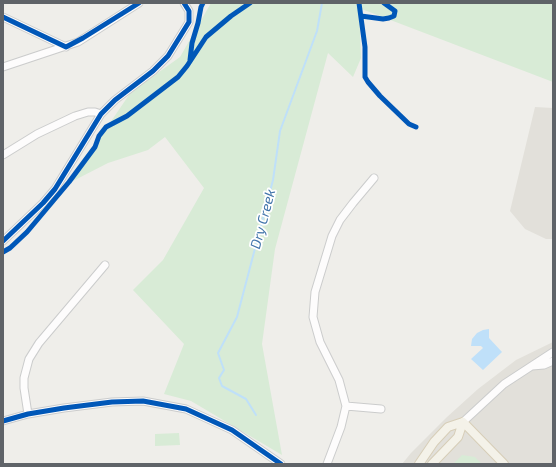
<!DOCTYPE html>
<style>
body{margin:0}
#map{position:relative;width:556px;height:467px;overflow:hidden;background:#efeeea;font-family:"Exo 2",sans-serif}
canvas{display:block}
.frame{position:absolute;inset:0;border:4px solid #5f6368;pointer-events:none}
</style>
<div id="map">
<canvas width="556" height="467"></canvas>
<div class="frame"></div>
</div>
<script>
const ctx = document.querySelector('canvas').getContext('2d');
ctx.lineJoin = 'round';
function paint(path, color) {
  ctx.fillStyle = color;
  ctx.fill(path, 'evenodd');
}
function shape(rows) {
  const path = new Path2D();
  for (const r of rows) {
    path.moveTo(r[0], r[1]);
    for (let i = 2; i < r.length; i += 2) path.lineTo(r[i], r[i + 1]);
  }
  return path;
}
function strokePath(path, color, width, dash) {
  ctx.strokeStyle = color;
  ctx.lineWidth = width;
  ctx.lineCap = dash ? 'butt' : 'round';
  ctx.setLineDash(dash || []);
  ctx.stroke(path);
}
function write(font, color, halo, rows, align = 'center') {
  ctx.font = font + ' "Exo 2",sans-serif';
  ctx.lineWidth = 3.5;
  ctx.setLineDash([]);
  ctx.textBaseline = 'middle';
  ctx.strokeStyle = halo;
  ctx.fillStyle = color;
  for (const [text, x, y, turn = 0] of rows) {
    ctx.save();
    ctx.translate(x, y);
    ctx.rotate((+turn || 0) * Math.PI / 180);
    ctx.textAlign = isNaN(turn) ? turn : align;
    if (halo) ctx.strokeText(text, 0, 0);
    ctx.fillText(text, 0, 0);
    ctx.restore();
  }
}
paint(shape([
 [535,107,553,108,553,239,546,239,525,229,510,211],
 [553,342,553,464,402,464,411,453,447,417,478,389,516,360]
]), '#e2e0da');
paint(shape([
 [211,3,553,3,553,82,359,8,361,58,353,77,328,53,275,249,262,344,282,455,191,401,164,394,184,344,133,290,163,260,204,188,165,137,148,150,108,163,69,183,131,92,180,57],
 [179,433,180,445,155,446,155,434],
 [462,455,475,457,482,464,453,464]
]), '#d8ebd6');
paint(shape([
 [489,329,489,338,502,352,483,370,471,359,483,348,481,346,471,346,472,339,477,333,483,330]
]), '#bfe0f9');
strokePath(shape([
 [256,415,246,399,222,386,219,378,224,370,218,353,237,317,273,180,280,131,317,31,322,3]
]), '#bfe0f9', 2);
const minor = shape([
 [3,17,66,47],
 [3,67,78,42,139,3],
 [3,155,37,134,75,116,88,112,95,112,101,114],
 [3,241,43,203,55,189,101,114,115,100,153,71,168,56,189,22,189,11,184,3],
 [532,366,544,365,553,361],
 [346,406,381,409],
 [28,414,24,388,24,378,29,359,39,343,105,265],
 [3,421,28,414,64,408,112,402,143,401,186,409,232,430,281,464],
 [463,422,504,384,553,352],
 [327,464,341,427,346,406,339,380,320,342,313,317,315,292,332,236,340,220,353,203,374,178]
]);
const major = shape([
 [463,422,504,464],
 [419,464,434,442,448,427,463,422],
 [432,464,458,437,463,422]
]);
strokePath(minor, '#cbcccc', 9);
strokePath(major, '#d7ceb8', 10);
strokePath(minor, '#fdfcfc', 7);
strokePath(major, '#f4f2e9', 8);
strokePath(shape([
 [359,3,365,47,365,77,368,82,380,96,409,124,416,127],
 [361,16,383,19,389,18,394,16,395,11,384,3],
 [3,17,66,47,83,38,139,3],
 [190,60,192,43,198,23,201,7,203,3],
 [3,241,43,203,55,189,101,114,115,100,153,71,168,56,189,22,189,11,184,3],
 [3,252,10,248,27,232,69,182,95,147,99,136,106,127,127,116,178,77,187,66,206,37,231,16,250,3],
 [3,421,28,414,64,408,112,402,143,401,186,409,232,430,281,464]
]), '#0057b8', 5);
write('italic 14px', '#4174aa', '#fff', [
 ["Dry Creek",263,219,-75]
]);
</script>
